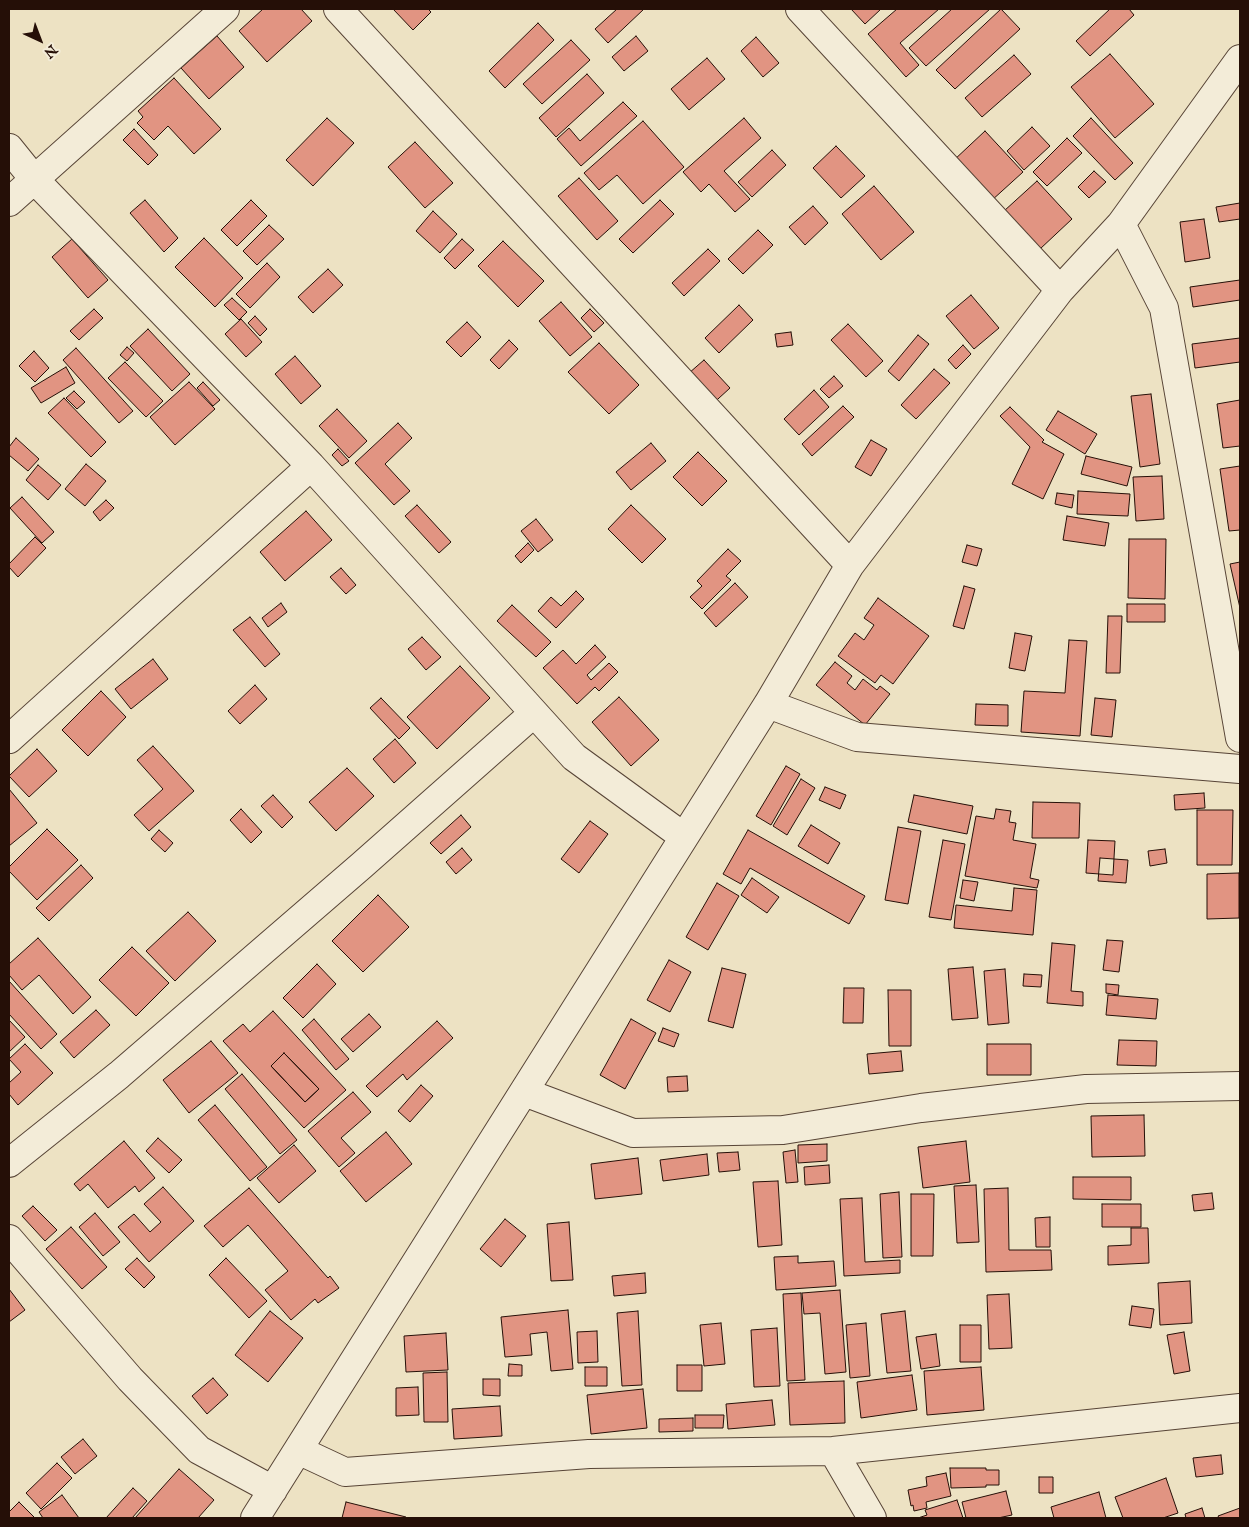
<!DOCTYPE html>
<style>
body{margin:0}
#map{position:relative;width:1249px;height:1527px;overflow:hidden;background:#ede2c3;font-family:"IM FELL English",serif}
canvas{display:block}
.frame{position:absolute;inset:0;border:10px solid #250f07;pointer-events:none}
.north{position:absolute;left:15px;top:15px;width:50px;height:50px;-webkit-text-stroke:4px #f3ecd8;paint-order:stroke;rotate:137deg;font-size:14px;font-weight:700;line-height:20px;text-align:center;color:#250f07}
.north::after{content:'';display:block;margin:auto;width:18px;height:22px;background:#250f07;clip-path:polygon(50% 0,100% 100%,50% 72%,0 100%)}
</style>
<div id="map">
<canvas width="1249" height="1527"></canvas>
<div class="frame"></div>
<div class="north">N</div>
</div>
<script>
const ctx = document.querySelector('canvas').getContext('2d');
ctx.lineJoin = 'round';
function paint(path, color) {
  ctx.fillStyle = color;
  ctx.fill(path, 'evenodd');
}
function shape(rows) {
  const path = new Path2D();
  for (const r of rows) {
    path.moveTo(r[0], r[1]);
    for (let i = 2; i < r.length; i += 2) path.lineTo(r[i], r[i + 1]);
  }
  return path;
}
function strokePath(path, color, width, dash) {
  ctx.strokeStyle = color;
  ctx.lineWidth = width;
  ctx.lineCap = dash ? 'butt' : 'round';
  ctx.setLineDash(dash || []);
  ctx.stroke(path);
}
const building = shape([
 [263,9,301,9,312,21,267,62,239,31,263,9],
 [393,9,428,9,431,12,413,30,393,9],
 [617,9,644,9,608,43,595,29,617,9],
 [851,9,881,9,865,24,851,9],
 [897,9,939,9,900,43,919,65,906,77,868,34,897,9],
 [952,9,990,9,926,66,909,48,952,9],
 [1001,9,1020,29,955,89,936,70,1001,9],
 [1110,9,1129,9,1134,15,1090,56,1076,41,1110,9],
 [538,23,554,40,505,88,489,71,538,23],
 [217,36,244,67,209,99,181,68,217,36],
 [636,36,648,51,624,71,612,57,636,36],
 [756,37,779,63,763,77,741,51,756,37],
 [571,40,590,60,542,104,523,84,571,40],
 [1110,54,1154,104,1115,138,1071,87,1110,54],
 [1014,55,1031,74,982,117,965,98,1014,55],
 [707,58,725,79,689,110,671,89,707,58],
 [587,74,604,93,556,137,539,118,587,74],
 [174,78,221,129,194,154,168,126,154,140,137,123,143,117,138,111,174,78],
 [623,102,637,116,581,166,557,139,569,128,580,141,623,102],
 [327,118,354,143,313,186,286,160,327,118],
 [744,118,761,138,724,171,750,199,735,212,709,184,701,192,683,172,744,118],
 [1091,118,1133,163,1115,180,1073,136,1091,118],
 [643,121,684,167,643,204,617,175,599,190,584,173,643,121],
 [1032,127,1050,146,1024,170,1007,151,1032,127],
 [134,129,158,155,148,165,123,140,134,129],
 [985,131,1023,172,991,201,953,161,985,131],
 [1067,138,1082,153,1047,186,1033,172,1067,138],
 [415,142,453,183,425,208,388,167,415,142],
 [836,146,865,176,841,198,813,168,836,146],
 [772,150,786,165,752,197,738,182,772,150],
 [1094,171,1106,182,1089,198,1078,187,1094,171],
 [579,178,618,221,597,240,558,196,579,178],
 [1037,181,1072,219,1040,249,1004,211,1037,181],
 [874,186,914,232,881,260,842,214,874,186],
 [145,200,178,238,164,252,130,213,145,200],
 [251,200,267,216,237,246,221,230,251,200],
 [660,200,674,214,633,253,619,239,660,200],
 [1240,203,1240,219,1219,222,1216,207,1240,203],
 [813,206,828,223,805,245,789,227,813,206],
 [433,211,457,234,440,253,416,231,433,211],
 [1204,219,1210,258,1185,262,1180,222,1204,219],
 [269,225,284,239,257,265,243,251,269,225],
 [758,230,773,245,743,274,728,259,758,230],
 [204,238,243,278,215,307,175,267,204,238],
 [72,239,108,280,88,298,52,257,72,239],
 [462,239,474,250,455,269,444,258,462,239],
 [503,241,544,281,518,307,478,266,503,241],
 [708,249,720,261,684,296,672,283,708,249],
 [267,263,280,277,250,308,236,294,267,263],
 [328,269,343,285,313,313,298,297,328,269],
 [1240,280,1240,300,1193,307,1190,287,1240,280],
 [971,295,999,328,974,349,946,316,971,295],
 [232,298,247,312,239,320,224,305,232,298],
 [561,302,592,337,570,356,539,321,561,302],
 [739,305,753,320,719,353,705,338,739,305],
 [94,309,103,318,79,340,70,331,94,309],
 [590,309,604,323,594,332,581,318,590,309],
 [255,316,267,329,260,336,248,323,255,316],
 [241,319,262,342,246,357,225,334,241,319],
 [467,322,481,337,461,357,446,342,467,322],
 [848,324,883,361,866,377,831,340,848,324],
 [148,329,190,374,172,391,130,346,148,329],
 [791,332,793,345,777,347,775,334,791,332],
 [918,335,929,344,899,381,888,371,918,335],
 [1240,338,1240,362,1195,368,1192,344,1240,338],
 [509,340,518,349,499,369,490,360,509,340],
 [599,343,639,385,609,414,568,372,599,343],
 [963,345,971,354,956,369,948,360,963,345],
 [127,347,134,353,127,361,120,355,127,347],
 [76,348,133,411,119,423,63,360,76,348],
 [34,351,49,368,35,382,19,366,34,351],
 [295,356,321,386,301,404,275,374,295,356],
 [704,360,730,388,707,409,681,380,704,360],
 [125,362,163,401,146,417,108,378,125,362],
 [66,367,75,383,41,403,31,388,66,367],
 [934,369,950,383,916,419,901,405,934,369],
 [834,376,843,386,829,398,820,389,834,376],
 [189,382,215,409,175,445,150,417,189,382],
 [203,382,220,400,213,406,197,388,203,382],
 [814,390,829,407,799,435,784,419,814,390],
 [74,391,85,402,77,409,66,398,74,391],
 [1151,394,1160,464,1140,467,1131,396,1151,394],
 [64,398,106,442,91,457,48,413,64,398],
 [1240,400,1240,446,1223,448,1217,404,1240,400],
 [843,406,854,417,812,456,802,444,843,406],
 [1010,407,1044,440,1042,442,1064,454,1043,499,1012,484,1030,447,1000,416,1010,407],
 [337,409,367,441,349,458,319,426,337,409],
 [1058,411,1097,434,1085,454,1046,430,1058,411],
 [398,423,412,438,385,464,410,491,394,505,355,463,398,423],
 [16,438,39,459,28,471,9,455,9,447,16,438],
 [871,440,887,449,871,476,855,467,871,440],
 [651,443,666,461,631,490,616,472,651,443],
 [338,449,349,461,342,466,332,455,338,449],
 [698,452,727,481,702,506,673,477,698,452],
 [1086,456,1132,467,1127,486,1081,474,1086,456],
 [86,464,106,481,85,506,65,489,86,464],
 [38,465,61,485,48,500,26,480,38,465],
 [1240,466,1240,530,1229,531,1220,469,1240,466],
 [1162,476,1164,519,1136,521,1133,477,1162,476],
 [1078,491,1130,494,1128,516,1077,514,1078,491],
 [1057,493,1074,495,1072,508,1055,504,1057,493],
 [22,497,54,532,42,543,10,508,22,497],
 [106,500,114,508,100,521,93,512,106,500],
 [417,505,451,542,439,553,405,516,417,505],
 [631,505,666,539,642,563,608,529,631,505],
 [306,511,332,540,285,581,260,552,306,511],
 [1067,516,1109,523,1105,546,1063,540,1067,516],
 [536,519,553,540,538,552,521,531,536,519],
 [35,537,46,548,18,577,9,567,9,564,35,537],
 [1129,539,1166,539,1165,599,1128,598,1129,539],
 [528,543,534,550,521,563,515,556,528,543],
 [967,545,982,549,977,566,962,562,967,545],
 [728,549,741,561,726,576,731,580,702,609,690,597,702,586,697,581,728,549],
 [1240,562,1240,608,1230,564,1240,562],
 [341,568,356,585,346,594,330,577,341,568],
 [735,583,748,597,716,627,704,613,735,583],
 [964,586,975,589,964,629,953,626,964,586],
 [576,591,584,599,556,628,538,611,551,597,561,606,576,591],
 [878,598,929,636,893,684,881,675,875,683,838,656,855,633,864,640,874,625,864,618,878,598],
 [281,603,287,612,268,627,262,618,281,603],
 [1127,604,1165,604,1165,622,1127,622,1127,604],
 [512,605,551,642,536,657,497,621,512,605],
 [1108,616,1122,616,1120,673,1106,673,1108,616],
 [250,617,280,654,265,667,233,630,250,617],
 [1015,633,1032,636,1025,671,1009,668,1015,633],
 [422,637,441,657,426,670,408,649,422,637],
 [1069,640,1087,641,1080,736,1021,732,1024,691,1065,693,1069,640],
 [595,645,606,657,587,675,591,680,609,663,618,672,599,691,595,687,577,704,543,668,563,650,576,664,595,645],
 [153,659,168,679,131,709,115,689,153,659],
 [835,662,852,676,847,683,855,690,863,679,877,690,880,686,890,694,865,725,816,685,835,662],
 [460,666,490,698,437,749,407,717,460,666],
 [255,685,267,699,240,724,228,711,255,685],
 [101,691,126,717,88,756,62,730,101,691],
 [619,697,659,740,631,766,592,722,619,697],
 [381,698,410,728,399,739,370,708,381,698],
 [1095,698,1116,700,1112,737,1091,735,1095,698],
 [976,704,1008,705,1008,726,975,725,976,704],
 [395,739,416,763,394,783,373,759,395,739],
 [153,746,194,791,149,831,134,815,163,789,137,760,153,746],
 [37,749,57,771,29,797,9,776,37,749],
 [786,766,800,774,771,825,756,816,786,766],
 [347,768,374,796,336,831,309,802,347,768],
 [801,779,815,788,787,835,773,826,801,779],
 [825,787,846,795,840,809,819,800,825,787],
 [9,789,37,823,9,846,9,789],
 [1204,793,1205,808,1175,810,1174,795,1204,793],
 [273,795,293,817,282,828,261,806,273,795],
 [914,795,973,806,967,834,908,822,914,795],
 [1033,802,1080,803,1079,838,1032,838,1033,802],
 [241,809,262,832,251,843,230,820,241,809],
 [996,809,1011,811,1009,822,1016,823,1013,840,1036,844,1030,878,1039,880,1037,888,965,876,976,816,994,819,996,809],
 [1197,810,1233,810,1232,865,1197,865,1197,810],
 [461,815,471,827,441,854,430,843,461,815],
 [590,821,608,834,579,873,561,859,590,821],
 [811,825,840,843,828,864,798,846,811,825],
 [898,827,921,831,908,904,885,900,898,827],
 [47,829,78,860,37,900,9,871,9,867,47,829],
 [159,830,173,843,165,852,151,839,159,830],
 [748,830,865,896,849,924,750,868,741,884,723,874,748,830],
 [943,840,965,844,951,920,929,917,943,840],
 [1088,840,1115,841,1113,875,1086,873,1088,840],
 [462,848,472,860,456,874,446,862,462,848],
 [1165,849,1167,863,1150,866,1148,851,1165,849],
 [1100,858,1128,860,1126,883,1098,881,1100,858],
 [81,865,93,878,49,921,36,908,81,865],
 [1239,873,1239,918,1207,919,1207,874,1239,873],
 [752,878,779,897,767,913,741,895,752,878],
 [963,880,978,882,974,901,960,898,963,880],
 [717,883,739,896,708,950,686,937,717,883],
 [1014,888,1037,890,1033,935,954,928,956,905,1012,911,1014,888],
 [378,895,409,927,363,972,332,941,378,895],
 [188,912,216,941,175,981,146,951,188,912],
 [38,938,91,997,73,1014,39,975,22,990,9,975,9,964,38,938],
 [1107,940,1123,941,1119,972,1103,970,1107,940],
 [1052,943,1075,945,1071,991,1083,992,1083,1006,1047,1003,1052,943],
 [132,947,169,983,136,1016,99,980,132,947],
 [669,960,691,972,670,1012,647,1000,669,960],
 [317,964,336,984,303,1018,283,998,317,964],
 [973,967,978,1018,952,1020,948,969,973,967],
 [722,968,746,974,733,1028,708,1021,722,968],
 [1005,969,1009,1023,988,1025,984,971,1005,969],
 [1024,974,1042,975,1041,987,1023,986,1024,974],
 [9,981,57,1034,41,1049,9,1014,9,981],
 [1106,984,1119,985,1118,995,1106,993,1106,984],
 [844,988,864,988,863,1023,843,1023,844,988],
 [888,990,911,990,911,1046,889,1046,888,990],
 [1108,995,1158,999,1156,1019,1106,1015,1108,995],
 [96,1010,110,1025,74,1058,60,1042,96,1010],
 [273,1011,346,1090,304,1128,223,1041,243,1024,250,1032,273,1011],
 [284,1053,319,1089,305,1102,271,1066,284,1053],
 [369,1014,381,1027,353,1052,341,1039,369,1014],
 [314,1019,349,1059,336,1070,302,1030,314,1019],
 [631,1019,656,1033,625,1089,600,1075,631,1019],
 [9,1020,25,1037,9,1052,9,1020],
 [437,1021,453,1038,407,1080,403,1074,377,1097,366,1086,437,1021],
 [663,1028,679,1034,674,1047,658,1041,663,1028],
 [1119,1040,1157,1041,1156,1066,1117,1065,1119,1040],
 [211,1041,238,1073,189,1113,163,1080,211,1041],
 [25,1044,53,1073,18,1105,9,1094,9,1083,21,1072,9,1059,25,1044],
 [987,1044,1031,1044,1031,1075,987,1075,987,1044],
 [901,1051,903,1071,869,1074,867,1054,901,1051],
 [284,1053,319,1089,305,1102,271,1066,284,1053],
 [242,1074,297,1140,280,1154,225,1089,242,1074],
 [687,1076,688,1091,668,1092,667,1077,687,1076],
 [421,1085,433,1096,410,1122,398,1111,421,1085],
 [353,1092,371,1112,341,1138,355,1153,339,1167,308,1131,353,1092],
 [215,1105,267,1167,250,1181,198,1120,215,1105],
 [1144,1115,1145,1156,1092,1157,1091,1116,1144,1115],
 [386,1132,412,1164,366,1202,340,1171,386,1132],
 [158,1138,182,1160,169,1173,146,1151,158,1138],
 [124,1141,155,1178,139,1192,135,1186,108,1208,88,1184,80,1191,74,1184,124,1141],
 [966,1141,970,1182,923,1188,918,1147,966,1141],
 [827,1144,827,1161,798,1163,798,1145,827,1144],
 [294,1145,316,1171,279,1203,257,1178,294,1145],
 [795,1150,798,1182,786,1183,783,1152,795,1150],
 [738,1152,740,1170,719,1172,717,1153,738,1152],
 [707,1154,709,1175,663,1181,660,1160,707,1154],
 [638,1158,642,1194,595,1199,591,1164,638,1158],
 [829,1165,830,1183,805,1185,804,1167,829,1165],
 [1073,1177,1131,1177,1131,1200,1073,1199,1073,1177],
 [778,1181,782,1245,758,1247,753,1182,778,1181],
 [976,1185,979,1242,957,1243,954,1186,976,1185],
 [163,1187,194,1221,149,1262,118,1227,134,1214,150,1232,161,1222,144,1204,163,1187],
 [249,1188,328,1278,330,1276,339,1288,318,1303,315,1299,291,1320,265,1290,288,1271,248,1225,223,1247,204,1226,249,1188],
 [1008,1188,1009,1250,1051,1250,1052,1270,986,1272,984,1189,1008,1188],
 [899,1192,902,1257,883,1258,880,1194,899,1192],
 [1212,1193,1214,1209,1194,1211,1192,1195,1212,1193],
 [911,1194,934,1194,933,1256,911,1256,911,1194],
 [862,1198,865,1262,900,1260,900,1273,844,1276,840,1199,862,1198],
 [1102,1204,1141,1204,1141,1227,1102,1227,1102,1204],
 [33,1206,57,1230,45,1241,22,1216,33,1206],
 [95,1213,120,1242,103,1256,79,1227,95,1213],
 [1050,1217,1050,1247,1036,1247,1035,1218,1050,1217],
 [505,1219,526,1236,501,1267,480,1249,505,1219],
 [569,1222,573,1280,551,1281,547,1224,569,1222],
 [71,1227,107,1267,82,1289,46,1249,71,1227],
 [1131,1228,1148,1228,1149,1263,1108,1265,1108,1246,1131,1245,1131,1228],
 [798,1256,798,1263,834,1261,836,1286,776,1290,774,1257,798,1256],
 [137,1258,155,1277,144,1288,125,1269,137,1258],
 [226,1258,267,1301,249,1318,209,1275,226,1258],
 [645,1273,646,1293,614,1296,612,1276,645,1273],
 [1190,1281,1192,1323,1160,1325,1158,1283,1190,1281],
 [9,1289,25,1310,9,1322,9,1289],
 [840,1290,846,1372,825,1374,820,1313,804,1314,802,1293,840,1290],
 [801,1293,805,1380,787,1381,783,1294,801,1293],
 [1009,1294,1012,1348,989,1349,987,1295,1009,1294],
 [1132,1306,1154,1309,1151,1328,1129,1325,1132,1306],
 [568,1310,573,1369,551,1371,547,1332,530,1334,532,1355,505,1357,501,1317,568,1310],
 [270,1311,303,1338,268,1382,235,1355,270,1311],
 [638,1311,642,1385,622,1386,617,1313,638,1311],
 [905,1311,911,1371,887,1373,881,1314,905,1311],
 [721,1323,725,1364,704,1366,700,1325,721,1323],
 [866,1323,870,1376,850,1378,846,1325,866,1323],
 [960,1325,981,1325,981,1362,960,1362,960,1325],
 [777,1328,780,1386,754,1387,751,1330,777,1328],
 [597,1331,598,1362,578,1363,577,1332,597,1331],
 [1184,1332,1190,1371,1174,1374,1167,1335,1184,1332],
 [446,1333,448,1370,406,1372,404,1336,446,1333],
 [936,1334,940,1366,921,1369,916,1337,936,1334],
 [509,1364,522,1365,522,1376,508,1376,509,1364],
 [677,1365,702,1365,702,1391,677,1391,677,1365],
 [585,1367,607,1367,607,1386,585,1386,585,1367],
 [981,1367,984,1410,927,1415,924,1371,981,1367],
 [447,1372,448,1422,424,1422,423,1373,447,1372],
 [912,1375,917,1410,861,1418,857,1382,912,1375],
 [213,1378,228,1395,207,1414,192,1396,213,1378],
 [483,1379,500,1379,500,1396,483,1395,483,1379],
 [844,1381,845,1423,790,1425,788,1383,844,1381],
 [418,1387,419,1415,396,1416,396,1388,418,1387],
 [643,1389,647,1428,591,1434,587,1395,643,1389],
 [772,1400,775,1425,728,1429,726,1404,772,1400],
 [500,1406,502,1436,454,1439,452,1409,500,1406],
 [695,1415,724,1415,723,1428,695,1428,695,1415],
 [693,1418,693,1431,659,1432,659,1419,693,1418],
 [83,1439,97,1456,75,1474,61,1457,83,1439],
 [1221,1455,1223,1474,1196,1477,1193,1458,1221,1455],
 [57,1463,72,1478,41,1509,26,1493,57,1463],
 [950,1468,986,1468,986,1470,999,1470,999,1485,986,1485,986,1487,951,1488,950,1468],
 [179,1469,214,1500,198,1518,135,1518,179,1469],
 [946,1473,951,1496,926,1502,927,1508,914,1511,913,1505,911,1506,908,1490,927,1486,926,1477,946,1473],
 [1039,1477,1053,1477,1053,1493,1039,1493,1039,1477],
 [1166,1478,1178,1513,1163,1518,1123,1518,1115,1497,1166,1478],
 [133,1488,147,1501,132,1518,106,1518,133,1488],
 [1006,1491,1012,1515,998,1518,966,1518,962,1502,1006,1491],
 [1099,1492,1106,1518,1054,1518,1051,1507,1099,1492],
 [62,1495,79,1518,43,1518,39,1512,62,1495],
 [957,1500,963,1518,918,1518,927,1515,925,1510,957,1500],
 [19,1502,35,1518,9,1518,9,1512,19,1502],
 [346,1502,406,1517,406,1518,342,1518,346,1502],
 [1202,1508,1205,1518,1186,1518,1185,1514,1202,1508],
 [1240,1508,1240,1518,1219,1518,1218,1516,1240,1508]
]);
paint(building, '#e19482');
strokePath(building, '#250f07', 1);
const minor = shape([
 [338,9,850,565],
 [800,9,1060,290],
 [9,148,34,179,311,466,574,757,684,837],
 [9,202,225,9],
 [1121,224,1164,308,1240,738],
 [768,704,857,737,1240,769],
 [9,739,311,466],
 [524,1092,633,1133,783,1130,921,1108,1086,1089,1240,1086],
 [9,1163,119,1075,361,866,534,713],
 [9,1239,130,1379,199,1450,273,1490],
 [298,1450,345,1472,589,1454,833,1451,1240,1408],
 [833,1451,872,1518],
 [255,1518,768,704,850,565,1060,290,1121,224,1240,59]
]);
strokePath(minor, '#574436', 30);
strokePath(minor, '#f3ecd8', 28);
</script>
